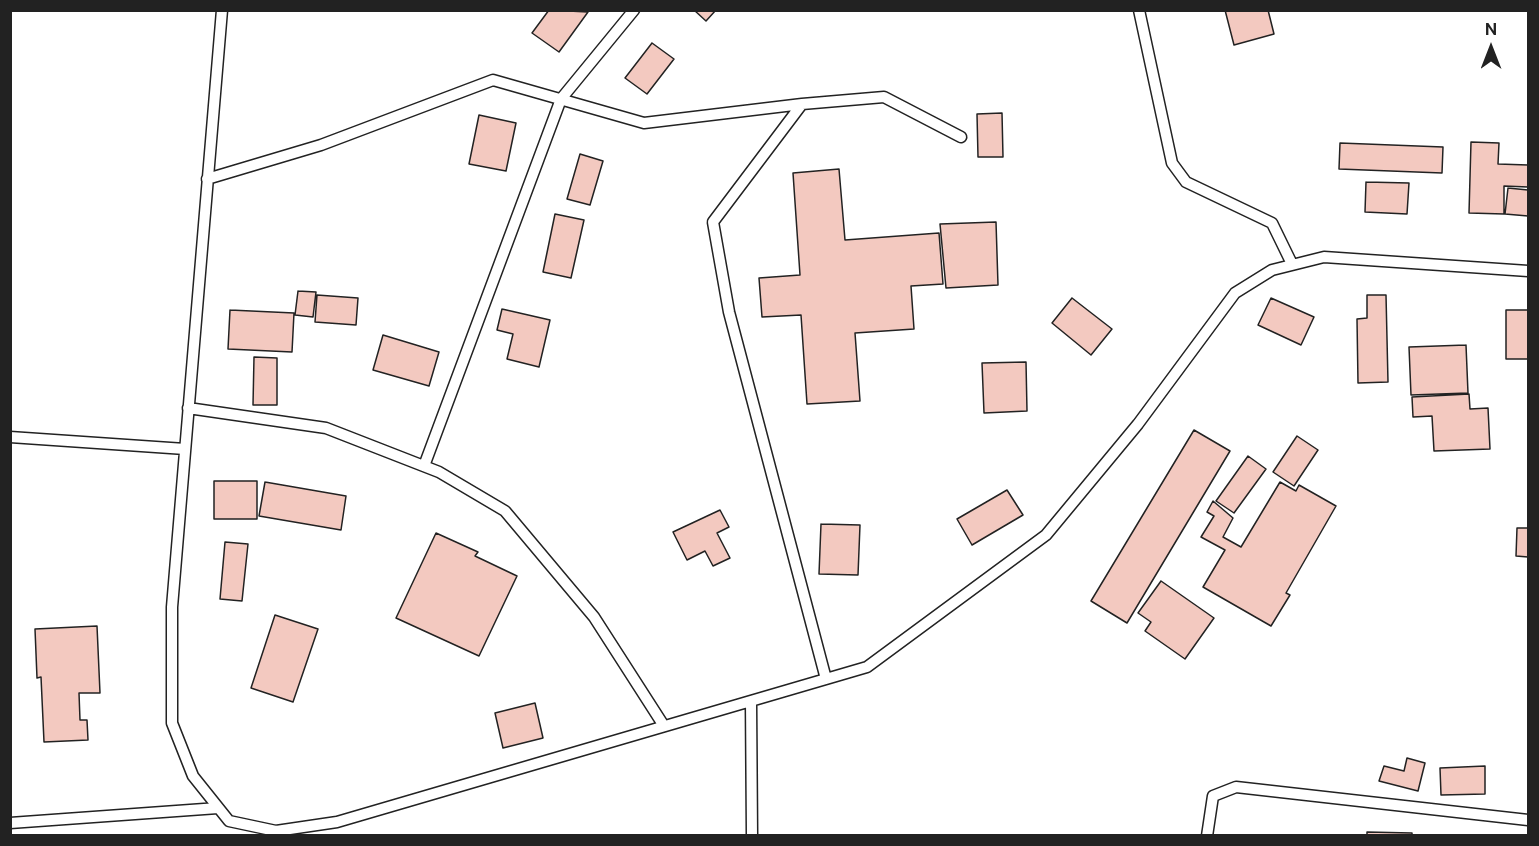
<!DOCTYPE html>
<style>
body{margin:0}
#map{position:relative;width:1539px;height:846px;overflow:hidden;background:#fff;font-family:"Public Sans",sans-serif}
canvas{display:block}
.frame{position:absolute;inset:0;border:12px solid #222;pointer-events:none}
.north{position:absolute;left:1461px;top:18px;width:60px;height:60px;-webkit-text-stroke:4px #fff;paint-order:stroke;rotate:0deg;font-size:16px;font-weight:700;line-height:24px;text-align:center;color:#222}
.north::after{content:'';display:block;margin:auto;width:21px;height:27px;background:#222;clip-path:polygon(50% 0,100% 100%,50% 72%,0 100%)}
</style>
<div id="map">
<canvas width="1539" height="846"></canvas>
<div class="frame"></div>
<div class="north">N</div>
</div>
<script>
const ctx = document.querySelector('canvas').getContext('2d');
ctx.lineJoin = 'round';
function paint(path, color) {
  ctx.fillStyle = color;
  ctx.fill(path, 'evenodd');
}
function shape(rows) {
  const path = new Path2D();
  for (const r of rows) {
    path.moveTo(r[0], r[1]);
    for (let i = 2; i < r.length; i += 2) path.lineTo(r[i], r[i + 1]);
  }
  return path;
}
function strokePath(path, color, width, dash) {
  ctx.strokeStyle = color;
  ctx.lineWidth = width;
  ctx.lineCap = dash ? 'butt' : 'round';
  ctx.setLineDash(dash || []);
  ctx.stroke(path);
}
const building = shape([
 [549,10,588,12,559,52,532,33,549,10],
 [694,10,716,10,706,21,694,10],
 [1225,10,1268,10,1274,34,1234,45,1225,10],
 [652,43,674,59,647,94,625,78,652,43],
 [1002,113,1003,157,978,157,977,114,1002,113],
 [479,115,516,123,506,171,469,164,479,115],
 [1471,142,1499,143,1498,164,1528,165,1528,187,1504,186,1504,214,1469,213,1471,142],
 [1340,143,1443,147,1442,173,1339,169,1340,143],
 [580,154,603,161,590,205,567,199,580,154],
 [839,169,845,240,939,233,943,284,911,286,914,329,855,333,860,401,807,404,801,315,762,317,759,278,800,275,793,173,839,169],
 [1366,182,1409,183,1407,214,1365,212,1366,182],
 [1508,188,1528,190,1528,216,1505,214,1508,188],
 [555,214,584,220,571,278,543,272,555,214],
 [996,222,998,285,946,288,940,224,996,222],
 [298,291,316,292,313,317,295,315,298,291],
 [317,295,358,298,356,325,315,322,317,295],
 [1367,295,1386,295,1388,382,1358,383,1357,319,1367,318,1367,295],
 [1072,298,1112,329,1091,355,1052,323,1072,298],
 [1271,298,1314,317,1301,345,1258,325,1271,298],
 [502,309,550,320,539,367,507,359,513,334,497,330,502,309],
 [230,310,294,313,292,352,228,349,230,310],
 [1506,310,1528,310,1528,359,1506,359,1506,310],
 [383,335,439,352,429,386,373,370,383,335],
 [1466,345,1468,393,1411,395,1409,347,1466,345],
 [254,357,277,358,277,405,253,405,254,357],
 [1026,362,1027,411,984,413,982,363,1026,362],
 [1469,394,1470,409,1488,408,1490,449,1434,451,1432,416,1413,417,1412,397,1469,394],
 [1194,430,1230,451,1127,623,1091,601,1194,430],
 [1297,436,1318,450,1294,486,1273,472,1297,436],
 [1248,456,1266,469,1234,513,1216,501,1248,456],
 [214,481,257,481,257,519,214,519,214,481],
 [265,482,346,496,341,530,259,516,265,482],
 [1280,482,1296,491,1299,485,1336,506,1286,593,1290,595,1271,626,1203,587,1225,550,1201,537,1214,516,1207,512,1213,501,1233,518,1223,537,1241,547,1280,482],
 [1007,490,1023,515,972,545,957,519,1007,490],
 [720,510,729,527,717,533,730,558,713,566,705,551,687,560,673,532,720,510],
 [821,524,860,525,858,575,819,574,821,524],
 [1517,528,1528,528,1528,557,1516,556,1517,528],
 [436,533,478,552,475,556,517,576,479,656,396,618,436,533],
 [225,542,248,544,242,601,220,599,225,542],
 [1161,581,1214,618,1185,659,1145,631,1151,622,1138,613,1161,581],
 [275,615,318,629,293,702,251,688,275,615],
 [97,626,100,693,79,693,80,720,87,720,88,740,44,742,41,677,37,678,35,629,97,626],
 [535,703,543,738,503,748,495,713,535,703],
 [1407,758,1425,763,1418,791,1379,781,1384,766,1404,771,1407,758],
 [1485,766,1485,794,1441,795,1440,768,1485,766],
 [1367,832,1412,833,1412,836,1367,836,1367,832]
]);
paint(building, '#f3c9c0');
strokePath(building, '#222', 1.5);
const lane = shape([
 [222,10,172,607,172,723,193,776,229,821,276,831,337,822,867,667,1046,535,1138,424,1235,293,1272,270,1324,257,1528,271],
 [1139,10,1172,163,1186,182,1272,223,1292,264],
 [207,179,321,145,493,80,644,123,802,104],
 [188,408,326,428,439,472,505,511,594,617,664,726],
 [10,437,185,449],
 [424,466,561,99,634,10],
 [826,679,729,312,713,222,802,104,884,97,961,137],
 [751,701,752,836],
 [10,823,218,808],
 [1207,836,1213,796,1236,787,1528,820]
]);
strokePath(lane, '#222', 13);
strokePath(lane, '#fff', 10);
</script>
